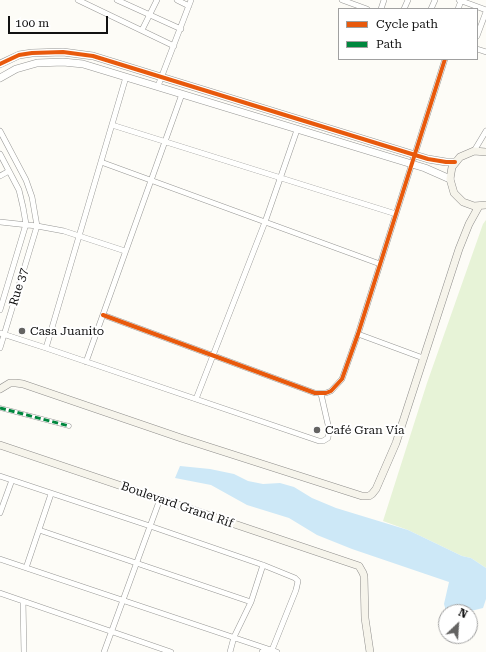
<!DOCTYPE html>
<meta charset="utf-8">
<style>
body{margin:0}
#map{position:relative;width:486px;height:652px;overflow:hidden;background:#fdfcf7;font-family:"Roboto Serif",serif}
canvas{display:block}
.legend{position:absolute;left:338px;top:8px;width:140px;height:52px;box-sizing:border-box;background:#fff;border:1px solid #a0a0a0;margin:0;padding:5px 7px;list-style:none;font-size:12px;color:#111}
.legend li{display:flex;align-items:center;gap:8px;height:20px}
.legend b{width:20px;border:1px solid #a0a0a0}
.north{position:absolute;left:438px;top:604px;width:40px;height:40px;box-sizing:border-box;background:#fff;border:1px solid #a0a0a0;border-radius:50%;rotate:25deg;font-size:11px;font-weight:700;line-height:16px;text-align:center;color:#111}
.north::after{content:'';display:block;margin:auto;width:14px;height:18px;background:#646362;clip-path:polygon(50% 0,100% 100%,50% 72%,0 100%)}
.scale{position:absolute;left:8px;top:16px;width:100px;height:18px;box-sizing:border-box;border:2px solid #111;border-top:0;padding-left:5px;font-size:12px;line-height:14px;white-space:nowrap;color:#111;-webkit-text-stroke:3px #fff;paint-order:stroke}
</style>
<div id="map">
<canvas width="486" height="652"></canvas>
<ul class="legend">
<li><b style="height:5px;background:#e8590c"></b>Cycle path</li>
<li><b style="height:5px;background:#00873e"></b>Path</li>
</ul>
<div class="north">N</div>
<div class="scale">100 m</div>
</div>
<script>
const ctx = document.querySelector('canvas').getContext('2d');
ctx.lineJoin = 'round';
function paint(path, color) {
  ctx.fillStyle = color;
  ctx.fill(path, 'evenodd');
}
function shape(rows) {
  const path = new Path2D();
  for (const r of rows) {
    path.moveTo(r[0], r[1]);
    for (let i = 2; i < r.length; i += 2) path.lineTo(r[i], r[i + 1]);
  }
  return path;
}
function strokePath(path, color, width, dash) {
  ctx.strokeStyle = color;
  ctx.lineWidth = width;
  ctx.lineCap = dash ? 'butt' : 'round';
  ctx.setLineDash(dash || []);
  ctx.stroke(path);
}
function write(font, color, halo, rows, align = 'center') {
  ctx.font = font + ' "Roboto Serif",serif';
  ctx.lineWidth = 4;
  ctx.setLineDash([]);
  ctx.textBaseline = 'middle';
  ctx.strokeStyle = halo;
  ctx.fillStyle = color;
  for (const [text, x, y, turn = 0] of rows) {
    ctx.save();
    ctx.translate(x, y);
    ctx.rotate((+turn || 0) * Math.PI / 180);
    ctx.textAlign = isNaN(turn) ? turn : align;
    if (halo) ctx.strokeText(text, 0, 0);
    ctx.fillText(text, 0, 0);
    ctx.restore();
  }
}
paint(shape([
 [486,220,486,568,471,558,462,556,408,530,383,521,427,383,483,224]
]), '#e7f3d7');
paint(shape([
 [180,466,210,469,234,474,248,481,263,484,280,483,294,487,312,498,336,508,408,530,462,556,471,558,486,568,486,599,483,608,467,612,451,612,446,611,444,604,449,582,352,549,317,535,289,518,247,505,211,485,175,478]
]), '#cde8f7');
const pedestrian = shape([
 [0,408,69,426]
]);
const minor = shape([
 [78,0,174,46],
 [117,0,181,29],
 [177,0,189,6],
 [342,0,367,9],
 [459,0,486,10],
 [381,9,384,0],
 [404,9,408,0],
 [431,9,435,0],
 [458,9,461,1],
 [142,30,157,0],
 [477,36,486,12],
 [477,49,486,52],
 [158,86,191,0],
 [112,125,396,214],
 [0,131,26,180,32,197,37,226,0,348],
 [474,151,486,131],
 [0,154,19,190,23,207,26,224,0,310],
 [101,162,380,264],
 [0,176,9,171],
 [0,222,37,226,64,231,125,251],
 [103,315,315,393,326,393,331,391,342,379,358,334,445,59],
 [0,333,46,348,319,441,323,441,328,438,329,429,321,394],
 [358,334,423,358],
 [46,348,126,77],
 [86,362,182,94],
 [196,399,265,222,297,130],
 [0,476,150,526,263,565,295,578,298,581,296,590,272,650],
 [0,513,12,480],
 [39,530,251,602],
 [0,559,277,652],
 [26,568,51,494],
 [0,593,171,652],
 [23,601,24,652],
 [104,652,160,499],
 [230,652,234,637,251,602,263,565],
 [262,652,271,650]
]);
const tertiary = shape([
 [0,64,19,55,32,53,63,52,93,56,428,159,446,162,455,162],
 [0,78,16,69,37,63,63,62,83,64,425,168,450,179]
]);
const secondary = shape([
 [486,152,474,151,460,157,452,167,450,179,454,193,463,202,474,206,486,205],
 [0,389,10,383,16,383,23,384,181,438,362,496,369,496,372,494,376,489,396,443,459,249,469,224,479,206],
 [0,445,359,566,363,573,364,576,365,618,370,652]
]);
strokePath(pedestrian, '#979795', 5);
strokePath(minor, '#979795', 6);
strokePath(tertiary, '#979795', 8);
strokePath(secondary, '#8e8d8b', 8);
strokePath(pedestrian, '#fffffe', 4);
strokePath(minor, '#fffffe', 5);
strokePath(tertiary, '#fffffe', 7);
strokePath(secondary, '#f6f4eb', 7);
strokePath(shape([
 [0,408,69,426]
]), '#00873e', 3, [6, 3]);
strokePath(shape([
 [0,64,19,55,32,53,63,52,93,56,428,159,446,162,455,162],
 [103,315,315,393,326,393,331,391,342,379,358,334,445,59]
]), '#e8590c', 4);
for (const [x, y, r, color] of [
 [22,331,4,"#646362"],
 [317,430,4,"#646362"]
]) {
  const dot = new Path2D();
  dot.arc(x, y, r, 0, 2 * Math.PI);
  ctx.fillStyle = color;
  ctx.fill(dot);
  strokePath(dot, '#fff', 1.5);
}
write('12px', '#111', '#fff', [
 ["Rue 37",19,287,-73],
 ["Boulevard Grand Rif",177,505,19]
]);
write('12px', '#111', '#fff', [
 ["Casa Juanito",30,331],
 ["Café Gran Vía",325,430]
], 'left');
</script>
